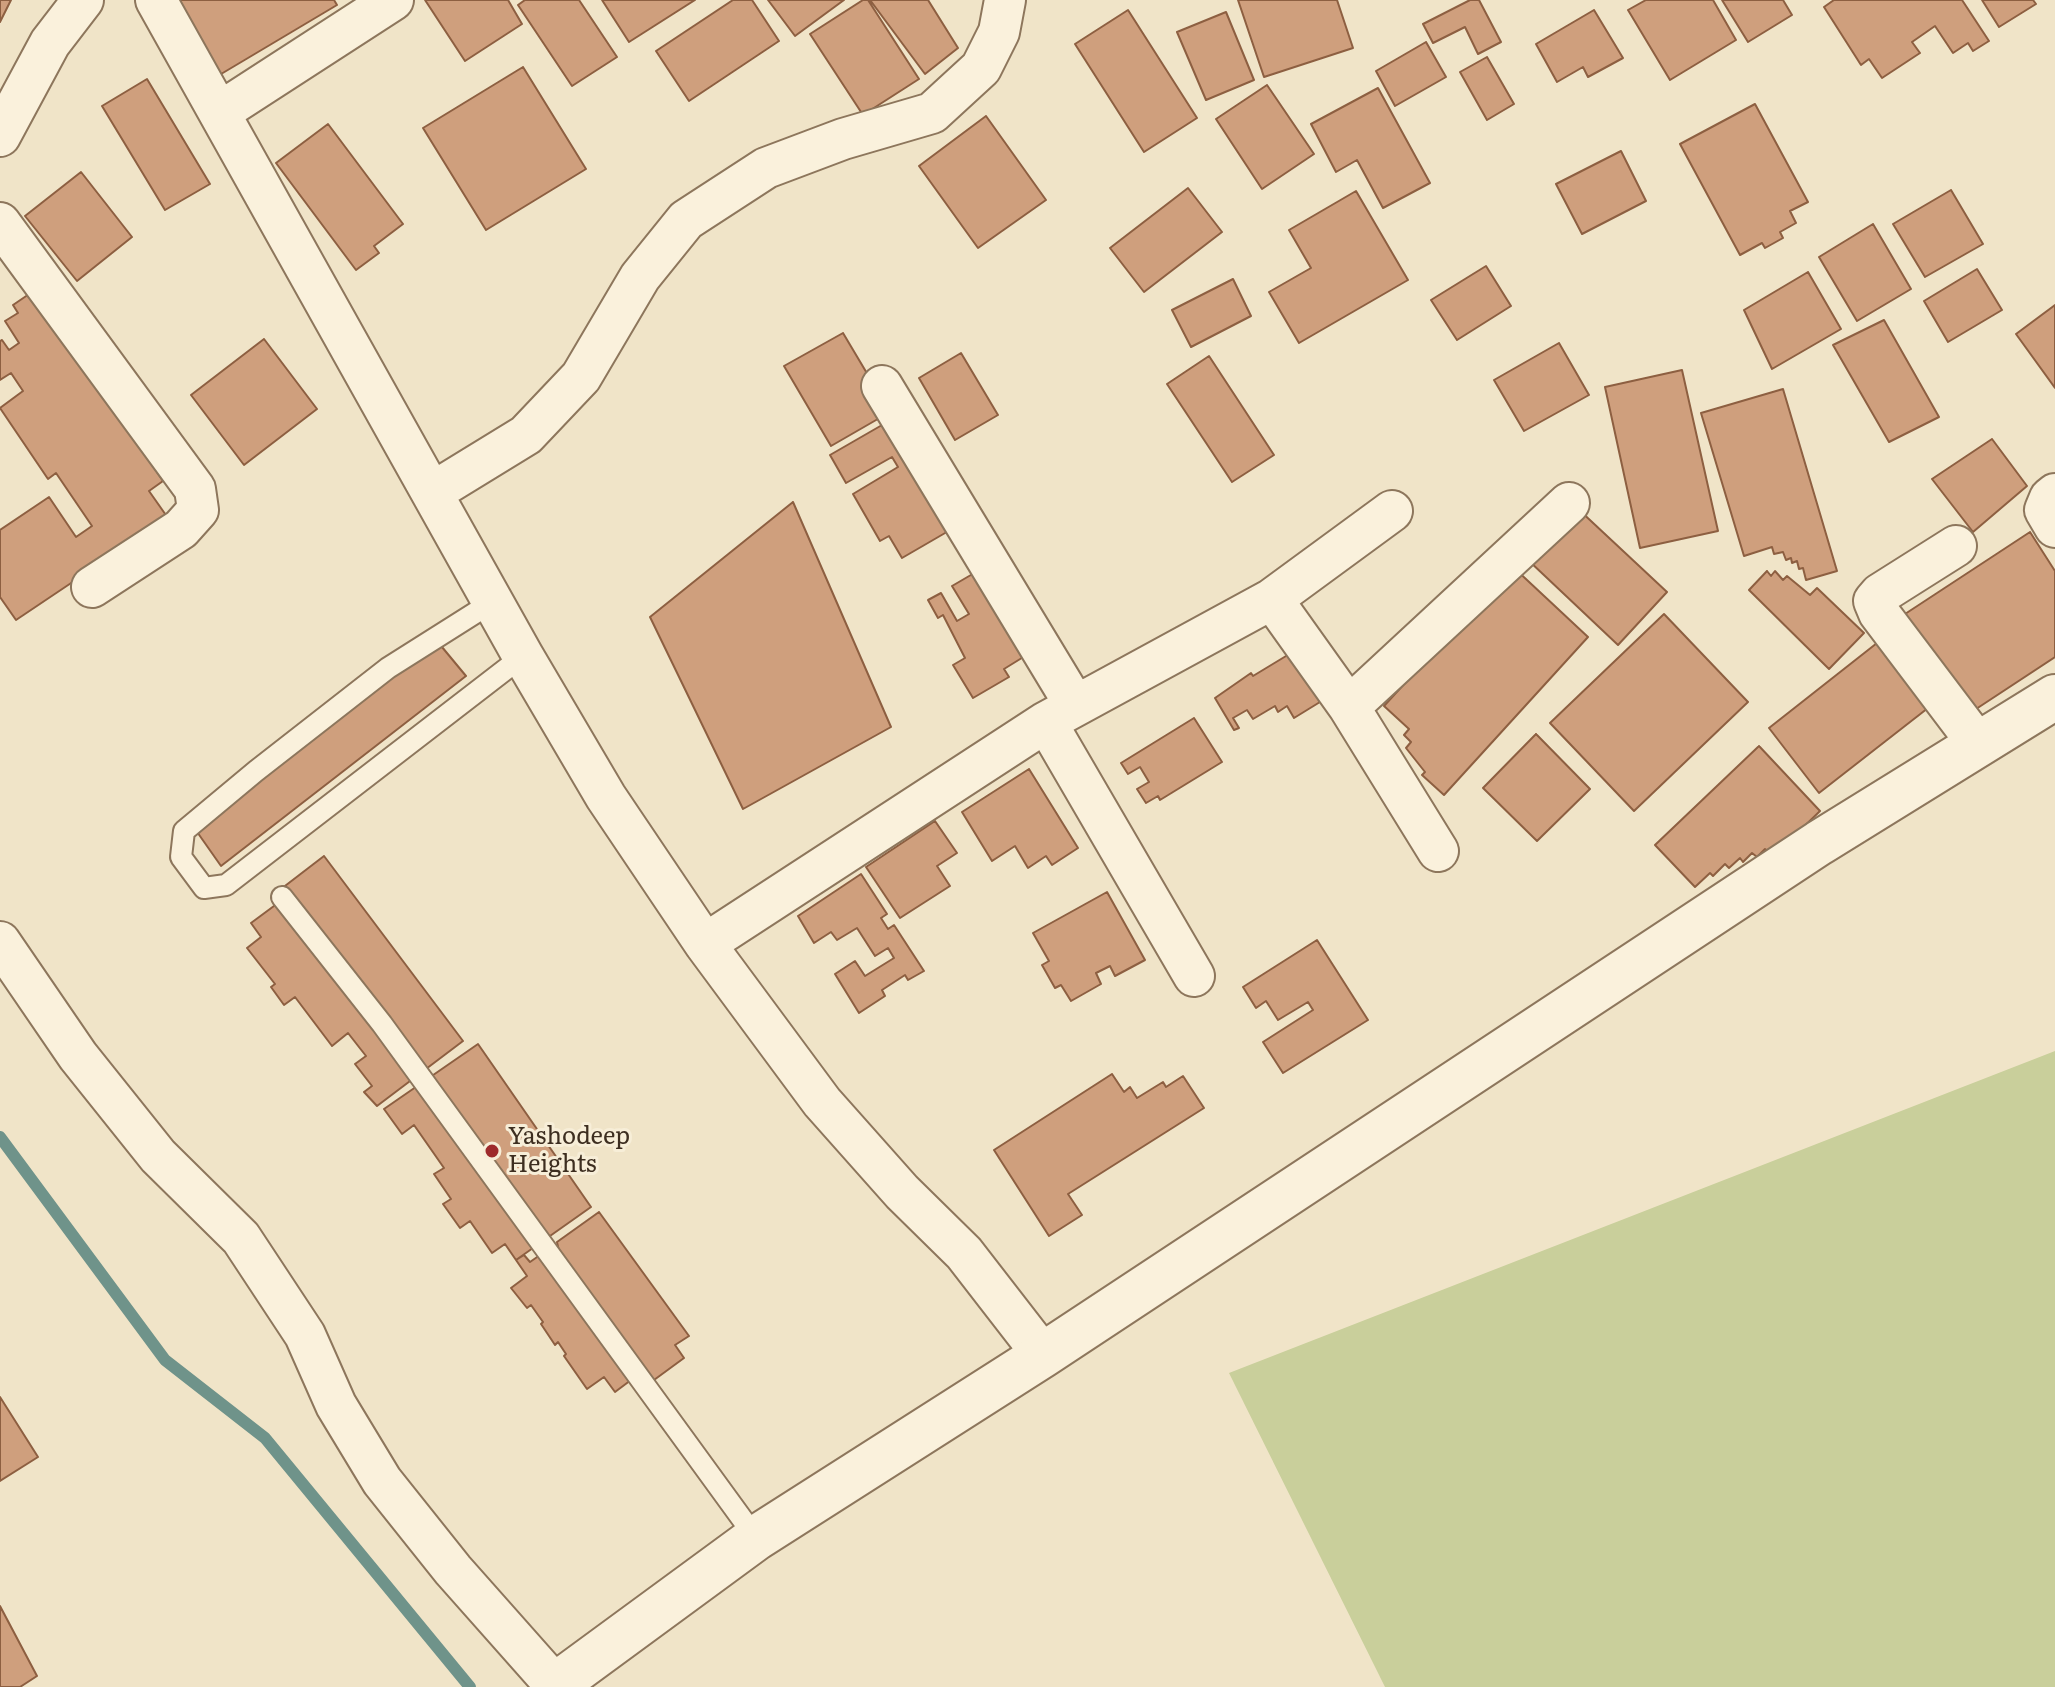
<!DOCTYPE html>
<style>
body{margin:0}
canvas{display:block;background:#f0e4c8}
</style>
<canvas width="2055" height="1687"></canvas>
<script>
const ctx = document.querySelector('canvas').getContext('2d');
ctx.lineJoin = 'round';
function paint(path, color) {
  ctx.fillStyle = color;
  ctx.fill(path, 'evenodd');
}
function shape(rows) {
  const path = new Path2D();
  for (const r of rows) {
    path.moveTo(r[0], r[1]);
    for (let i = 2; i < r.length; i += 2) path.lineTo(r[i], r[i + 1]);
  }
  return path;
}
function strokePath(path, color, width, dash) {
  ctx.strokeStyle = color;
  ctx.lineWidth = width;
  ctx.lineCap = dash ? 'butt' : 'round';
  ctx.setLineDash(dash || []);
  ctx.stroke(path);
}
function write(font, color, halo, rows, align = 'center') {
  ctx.font = font + ' Literata,serif';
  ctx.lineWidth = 6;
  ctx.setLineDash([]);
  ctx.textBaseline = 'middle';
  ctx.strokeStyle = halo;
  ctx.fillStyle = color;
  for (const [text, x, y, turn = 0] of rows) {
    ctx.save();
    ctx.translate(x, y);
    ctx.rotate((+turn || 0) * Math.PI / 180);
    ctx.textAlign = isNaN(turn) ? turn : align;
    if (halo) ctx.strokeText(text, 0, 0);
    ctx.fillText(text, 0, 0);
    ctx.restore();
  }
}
paint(shape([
 [2055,1051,2055,1687,1385,1687,1229,1373]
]), '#c9cf9b');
strokePath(shape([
 [0,1137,165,1360,265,1438,470,1687]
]), '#6f938a', 12);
const building = shape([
 [0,0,11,0,0,22,0,0],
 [178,0,334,0,337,5,211,80,178,0],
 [425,0,508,0,522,24,465,61,425,0],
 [525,0,579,0,617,57,572,86,518,5,525,0],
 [602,0,695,0,629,42,602,0],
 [733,0,752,0,779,41,689,101,656,51,733,0],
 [768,0,844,0,795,36,768,0],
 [863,0,868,0,919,79,863,115,810,34,863,0],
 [870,0,928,0,958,48,925,74,870,0],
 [1238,0,1337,0,1353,48,1264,77,1238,0],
 [1470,0,1479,0,1501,42,1478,54,1465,27,1433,43,1423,24,1470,0],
 [1646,0,1713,0,1736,40,1670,80,1628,10,1646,0],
 [1722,0,1783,0,1792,15,1748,42,1722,0],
 [1834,0,1962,0,1989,41,1973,51,1968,43,1953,53,1935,26,1912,42,1920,53,1882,78,1869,59,1861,65,1824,7,1834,0],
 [1982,0,2033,0,2036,4,1999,27,1982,0],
 [1128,10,1197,118,1144,152,1075,44,1128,10],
 [1594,10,1623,58,1588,77,1583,67,1557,82,1536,44,1594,10],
 [1226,12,1254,80,1206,100,1177,32,1226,12],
 [1426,42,1446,77,1395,106,1376,71,1426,42],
 [1487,57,1514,104,1487,120,1460,72,1487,57],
 [523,67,586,169,486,230,423,128,523,67],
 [147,79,210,184,165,210,102,106,147,79],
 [1267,85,1314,154,1262,189,1216,119,1267,85],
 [1378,88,1430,183,1383,208,1357,160,1336,172,1311,124,1378,88],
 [1755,104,1808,202,1790,211,1796,223,1780,232,1783,238,1765,248,1762,243,1740,255,1680,144,1755,104],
 [986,116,1046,200,978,248,919,166,986,116],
 [328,124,403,224,374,246,379,253,356,270,276,163,328,124],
 [1621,151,1646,201,1582,234,1556,184,1621,151],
 [81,172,132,237,77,281,25,216,81,172],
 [1188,188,1222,232,1144,292,1110,248,1188,188],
 [1951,190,1983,244,1925,277,1893,224,1951,190],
 [1356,191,1408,280,1299,343,1269,292,1311,268,1289,230,1356,191],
 [1873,224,1911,289,1857,321,1819,257,1873,224],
 [1486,266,1511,306,1457,340,1431,300,1486,266],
 [1977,269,2002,310,1948,342,1924,301,1977,269],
 [1808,272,1841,329,1772,369,1744,310,1808,272],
 [1233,279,1251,316,1191,347,1172,310,1233,279],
 [35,290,163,481,149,491,168,518,16,620,0,597,0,530,49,497,76,537,92,526,56,473,48,479,0,408,23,391,11,373,0,380,0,341,2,340,9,350,19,343,5,321,18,313,13,305,35,290],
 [2055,305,2055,388,2016,334,2055,305],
 [1884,320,1939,417,1889,442,1833,345,1884,320],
 [843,333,890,412,831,446,784,366,843,333],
 [264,339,317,409,244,465,191,395,264,339],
 [1559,343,1589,395,1524,431,1494,380,1559,343],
 [961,353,998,415,955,440,919,378,961,353],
 [1209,356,1274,455,1232,482,1167,384,1209,356],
 [1682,370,1718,531,1640,548,1605,387,1682,370],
 [1783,389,1837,571,1806,580,1803,568,1799,569,1797,561,1792,563,1791,558,1786,560,1783,552,1774,554,1772,547,1744,556,1701,413,1783,389],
 [889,421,952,529,902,558,889,536,880,541,853,494,898,467,892,457,846,483,830,455,889,421],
 [1992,439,2027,486,1973,532,1932,479,1992,439],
 [793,502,891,727,743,809,650,617,793,502],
 [1576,507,1667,592,1618,645,1528,560,1576,507],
 [2030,532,2055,571,2055,657,1970,713,1905,614,2030,532],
 [1512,566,1588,637,1444,795,1422,775,1425,772,1406,748,1411,742,1404,735,1409,729,1384,706,1512,566],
 [1767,571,1771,576,1775,571,1783,580,1787,576,1810,595,1817,588,1864,633,1829,669,1749,590,1767,571],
 [976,572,1025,656,1004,669,1009,677,973,698,953,665,965,658,943,615,938,618,928,600,941,593,957,621,969,614,952,586,976,572],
 [1664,614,1748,702,1634,811,1550,723,1664,614],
 [437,641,466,676,221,866,195,829,437,641],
 [1877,643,1928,708,1819,793,1769,728,1877,643],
 [1291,653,1320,702,1294,718,1287,706,1278,712,1275,706,1253,719,1247,710,1233,718,1239,728,1234,730,1215,698,1251,673,1253,676,1291,653],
 [1194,718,1222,762,1160,800,1158,796,1146,803,1137,789,1149,782,1140,767,1128,774,1121,763,1194,718],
 [1536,734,1590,789,1537,841,1483,788,1536,734],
 [1759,746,1820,811,1783,847,1779,843,1769,852,1765,849,1757,857,1752,853,1743,862,1740,858,1729,868,1725,864,1713,876,1710,873,1695,887,1655,845,1759,746],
 [1029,769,1078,848,1052,865,1046,856,1028,868,1015,846,992,861,962,812,1029,769],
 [935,821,957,853,937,866,950,886,900,918,866,867,935,821],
 [324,856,463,1041,377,1106,364,1092,372,1086,355,1064,366,1056,348,1033,332,1046,295,997,284,1005,271,987,275,984,247,948,261,937,251,923,278,903,281,889,324,856],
 [861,874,887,914,881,918,888,929,894,925,924,971,908,980,905,975,882,990,885,996,859,1013,835,974,855,961,865,976,894,958,888,948,875,956,857,928,837,940,831,932,814,943,798,916,861,874],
 [1107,892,1145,960,1115,976,1110,966,1096,973,1101,984,1071,1001,1061,985,1055,988,1042,965,1049,961,1033,933,1107,892],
 [1317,940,1368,1020,1283,1073,1263,1042,1313,1010,1308,1002,1278,1020,1266,1001,1256,1008,1243,987,1317,940],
 [478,1044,591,1207,516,1260,505,1244,492,1253,470,1221,460,1228,443,1204,451,1199,434,1174,444,1168,414,1125,402,1134,384,1109,478,1044],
 [1112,1074,1124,1092,1130,1087,1137,1098,1163,1082,1166,1087,1183,1076,1204,1108,1068,1194,1082,1215,1049,1236,994,1150,1112,1074],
 [599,1212,689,1336,675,1345,684,1358,639,1391,631,1380,615,1392,604,1377,587,1389,564,1356,566,1354,558,1342,555,1345,541,1324,543,1322,531,1305,527,1308,511,1288,527,1276,516,1260,524,1255,530,1262,550,1248,560,1256,557,1242,599,1212],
 [0,1397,38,1457,0,1481,0,1397],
 [0,1606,37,1676,20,1687,0,1687,0,1606]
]);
paint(building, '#cf9f7d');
strokePath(building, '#8d5f41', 2);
const service = shape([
 [494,601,388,668,256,771,184,831,181,857,204,888,226,885,523,656],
 [282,897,382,1024,756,1538]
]);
const minor = shape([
 [156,0,523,656,606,797,705,944,822,1102,902,1192,964,1253,1043,1355],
 [220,112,393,0],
 [0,136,50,43,83,0],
 [0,223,195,489,198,510,181,529,92,587],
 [882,386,1075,705],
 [433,492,526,435,581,377,640,277,686,220,766,168,843,139,932,113,981,68,999,32,1005,0],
 [2055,494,2050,498,2045,510,2055,527],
 [1956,546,1880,594,1874,601,1879,613,1978,744],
 [1272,599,1349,707,1569,503],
 [1349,707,1438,851],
 [1046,722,1194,976],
 [0,942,78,1056,158,1156,241,1238,305,1335,336,1405,382,1481,453,1570,555,1685],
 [705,944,1046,722,1272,599,1392,511]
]);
const tertiary = shape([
 [553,1687,756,1538,1043,1355,1819,843,2055,697]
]);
strokePath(service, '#8d765c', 24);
strokePath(minor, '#8d765c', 44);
strokePath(tertiary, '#8d765c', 48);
strokePath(service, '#faf1dc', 20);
strokePath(minor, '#faf1dc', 40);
strokePath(tertiary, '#faf1dc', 44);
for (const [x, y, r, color] of [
 [492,1151,8,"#9e2a2b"]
]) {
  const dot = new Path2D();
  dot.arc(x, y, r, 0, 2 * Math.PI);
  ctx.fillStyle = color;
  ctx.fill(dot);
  strokePath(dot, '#f7eed8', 3);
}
write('24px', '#3d2e20', '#f7eed8', [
 ["Yashodeep",508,1137],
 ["Heights",508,1165]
], 'left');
</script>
